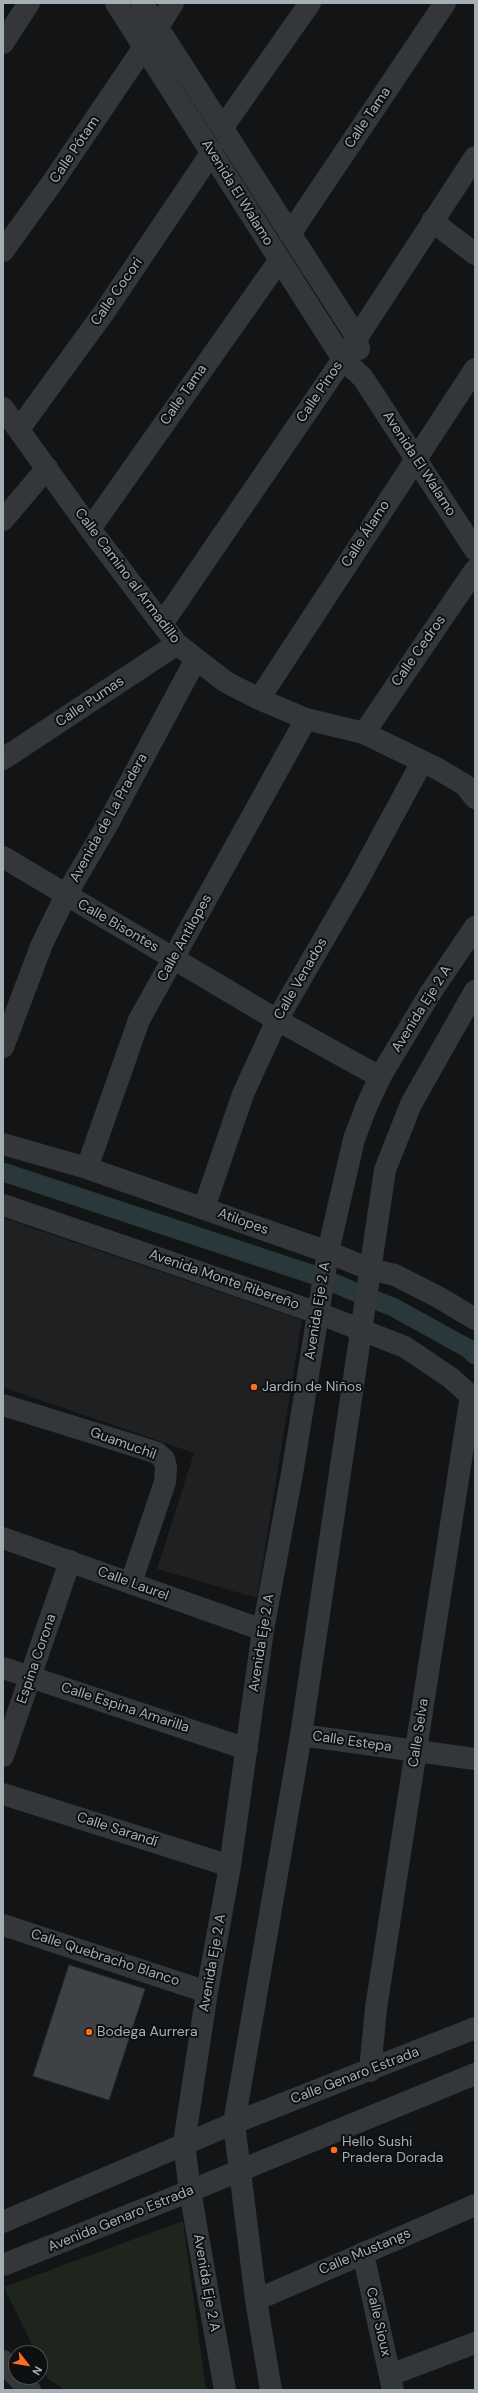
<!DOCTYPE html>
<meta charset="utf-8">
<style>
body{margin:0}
#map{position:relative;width:478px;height:2393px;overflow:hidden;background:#131415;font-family:"DM Sans",sans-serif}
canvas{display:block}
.frame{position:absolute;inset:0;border:4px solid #a4b0b6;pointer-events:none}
.north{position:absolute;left:8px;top:2345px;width:40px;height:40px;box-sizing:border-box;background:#0e0f10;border:1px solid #4a4f52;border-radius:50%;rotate:121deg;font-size:11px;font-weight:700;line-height:16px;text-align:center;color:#a4b0b6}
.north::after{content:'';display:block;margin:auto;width:14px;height:18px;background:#fe6b22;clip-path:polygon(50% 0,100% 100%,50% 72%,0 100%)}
</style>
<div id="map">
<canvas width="478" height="2393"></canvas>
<div class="frame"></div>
<div class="north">N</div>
</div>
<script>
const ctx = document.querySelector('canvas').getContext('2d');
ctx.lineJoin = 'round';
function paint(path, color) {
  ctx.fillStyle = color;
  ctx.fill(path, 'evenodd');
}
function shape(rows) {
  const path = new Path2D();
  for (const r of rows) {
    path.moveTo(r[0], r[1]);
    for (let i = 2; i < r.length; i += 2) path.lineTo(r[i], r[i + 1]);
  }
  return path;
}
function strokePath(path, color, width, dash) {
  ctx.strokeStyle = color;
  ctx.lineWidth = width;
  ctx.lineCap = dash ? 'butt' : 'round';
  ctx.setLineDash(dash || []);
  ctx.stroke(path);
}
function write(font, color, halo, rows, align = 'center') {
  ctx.font = font + ' "DM Sans",sans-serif';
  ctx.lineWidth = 4;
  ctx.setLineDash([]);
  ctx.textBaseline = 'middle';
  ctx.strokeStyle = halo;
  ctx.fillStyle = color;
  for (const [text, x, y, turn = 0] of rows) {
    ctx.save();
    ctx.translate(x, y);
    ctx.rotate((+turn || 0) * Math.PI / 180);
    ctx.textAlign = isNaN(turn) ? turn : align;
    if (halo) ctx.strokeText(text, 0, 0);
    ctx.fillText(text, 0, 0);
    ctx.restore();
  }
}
paint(shape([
 [3,1218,302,1320,257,1598,157,1569,194,1453,3,1387]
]), '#1f2022');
paint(shape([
 [183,2221,206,2390,65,2390,48,2379,40,2362,40,2353,36,2353,4,2287]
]), '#1e251d');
strokePath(shape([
 [3,1172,314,1275],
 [334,1283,355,1292],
 [375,1300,393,1307,469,1349,475,1355]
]), '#29383a', 19);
const building = shape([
 [69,1965,145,1989,109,2100,33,2076,69,1965]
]);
paint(building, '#3f4245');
strokePath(building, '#2d2e31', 1);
strokePath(shape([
 [116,3,343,359,363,378,475,550],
 [142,3,356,336,359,349],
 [157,28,173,3],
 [3,43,29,3],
 [223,127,310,3],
 [432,221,475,254],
 [290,234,445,3],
 [3,251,52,183,144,47],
 [3,408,90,529,162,624,177,644,196,659,226,682,259,699,306,719,364,733,438,769,465,785,475,798],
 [19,429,105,311,212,152],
 [3,520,47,468],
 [90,529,279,261],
 [162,624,343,359,475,157],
 [259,699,475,369],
 [364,733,475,570],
 [3,759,177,644],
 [3,857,277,1020,380,1077],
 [3,1047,42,944,66,895,107,825,196,659],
 [3,1144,87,1168,328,1252,369,1269,395,1275,440,1298,475,1319],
 [87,1168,139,1020,306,719],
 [3,1205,318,1313,405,1347,451,1378,475,1400],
 [204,1208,243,1094,277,1020,358,880,422,762],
 [3,1405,145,1449,157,1453,164,1459,166,1467,165,1482,131,1583],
 [3,1538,263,1630],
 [3,1668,247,1749],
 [301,1735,475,1759],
 [3,1756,70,1561],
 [3,1794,230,1866],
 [3,1925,207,1992],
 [370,2071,376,2008,471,1395],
 [3,2222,234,2123,475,2028],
 [363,2253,393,2390],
 [3,2265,190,2191,475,2074],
 [256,2300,475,2205],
 [3,2361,16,2376],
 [390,2375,475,2343],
 [17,2377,30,2390],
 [225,2390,190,2191,184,2143,207,1992,230,1866,263,1630,293,1468,328,1252,354,1139,367,1105,380,1077,431,992,475,927],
 [271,2390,256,2300,234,2123,301,1735,385,1170,411,1104,475,991]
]), '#34373a', 22);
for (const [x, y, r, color] of [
 [254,1387,4,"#fe6b22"],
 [89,2032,4,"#fe6b22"],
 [334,2150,4,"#fe6b22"]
]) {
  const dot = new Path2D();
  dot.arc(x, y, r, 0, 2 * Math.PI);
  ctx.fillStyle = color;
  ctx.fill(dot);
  strokePath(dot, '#0e0f10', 1.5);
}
write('14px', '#a4b0b6', '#0e0f10', [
 ["Calle Tama",368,118,-56],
 ["Calle Pótam",75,150,-56],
 ["Avenida El Walamo",237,193,58],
 ["Calle Cocori",117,292,-55],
 ["Calle Pinos",320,392,-56],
 ["Calle Tama",184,395,-55],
 ["Avenida El Walamo",419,464,57],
 ["Calle Álamo",366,534,-57],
 ["Calle Camino al Armadillo",127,576,53],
 ["Calle Cedros",419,651,-55],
 ["Calle Pumas",90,702,-34],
 ["Avenida de La Pradera",109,818,-61],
 ["Calle Bisontes",118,926,30],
 ["Calle Antilopes",185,938,-61],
 ["Calle Venados",301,979,-60],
 ["Avenida Eje 2 A",422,1009,-58],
 ["Atilopes",243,1222,20],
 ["Avenida Monte Ribereño",224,1280,19],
 ["Avenida Eje 2 A",318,1311,-81],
 ["Guamuchil",123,1444,20],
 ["Calle Laurel",133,1584,20],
 ["Avenida Eje 2 A",262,1643,-81],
 ["Espina Corona",37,1659,-71],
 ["Calle Espina Amarilla",125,1708,18],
 ["Calle Selva",419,1733,-81],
 ["Calle Estepa",352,1742,8],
 ["Calle Sarandí",117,1830,18],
 ["Calle Quebracho Blanco",105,1958,18],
 ["Avenida Eje 2 A",213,1963,-80],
 ["Calle Genaro Estrada",355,2076,-21],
 ["Avenida Genaro Estrada",121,2219,-22],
 ["Calle Mustangs",365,2252,-23],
 ["Avenida Eje 2 A",206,2283,80],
 ["Calle Sioux",378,2322,77]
]);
write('14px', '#a4b0b6', '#0e0f10', [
 ["Jardín de Niños",262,1387],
 ["Bodega Aurrera",97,2032],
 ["Hello Sushi",342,2142],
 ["Pradera Dorada",342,2158]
], 'left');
</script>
